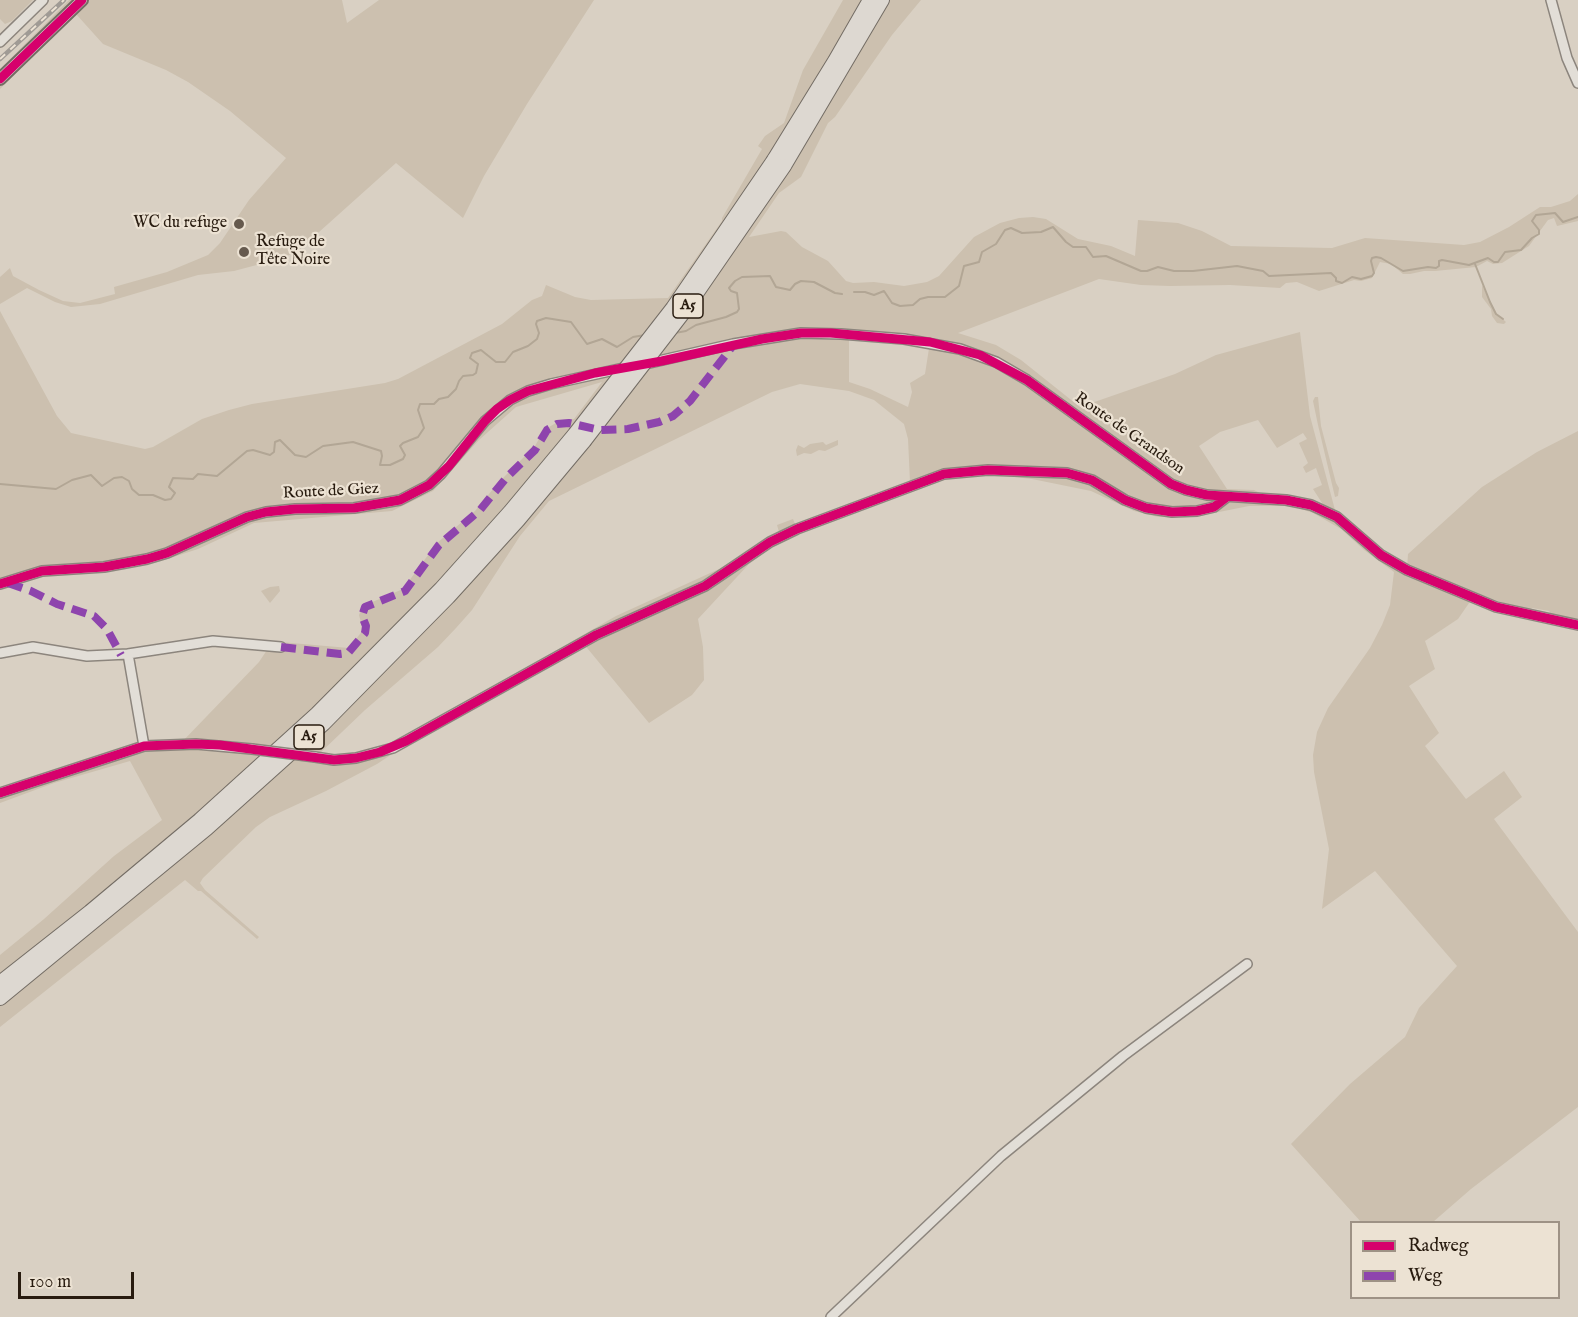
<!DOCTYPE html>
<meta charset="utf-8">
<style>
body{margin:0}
#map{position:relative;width:1578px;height:1317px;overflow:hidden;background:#d9d0c3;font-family:"IM FELL English",serif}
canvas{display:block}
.legend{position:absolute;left:1350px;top:1221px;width:210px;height:78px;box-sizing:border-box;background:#ece2d3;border:2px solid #9e9285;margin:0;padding:8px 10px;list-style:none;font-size:18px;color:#281b0f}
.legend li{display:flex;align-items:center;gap:12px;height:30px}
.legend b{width:30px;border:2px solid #9e9285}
.scale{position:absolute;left:18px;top:1272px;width:116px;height:27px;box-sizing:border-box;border:3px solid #281b0f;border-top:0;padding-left:8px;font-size:18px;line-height:21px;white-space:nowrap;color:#281b0f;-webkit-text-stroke:4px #ece2d3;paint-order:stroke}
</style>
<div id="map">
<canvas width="1578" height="1317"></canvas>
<ul class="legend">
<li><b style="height:8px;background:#d6006c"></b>Radweg</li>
<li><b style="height:8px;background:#8e44ad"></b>Weg</li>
</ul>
<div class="scale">100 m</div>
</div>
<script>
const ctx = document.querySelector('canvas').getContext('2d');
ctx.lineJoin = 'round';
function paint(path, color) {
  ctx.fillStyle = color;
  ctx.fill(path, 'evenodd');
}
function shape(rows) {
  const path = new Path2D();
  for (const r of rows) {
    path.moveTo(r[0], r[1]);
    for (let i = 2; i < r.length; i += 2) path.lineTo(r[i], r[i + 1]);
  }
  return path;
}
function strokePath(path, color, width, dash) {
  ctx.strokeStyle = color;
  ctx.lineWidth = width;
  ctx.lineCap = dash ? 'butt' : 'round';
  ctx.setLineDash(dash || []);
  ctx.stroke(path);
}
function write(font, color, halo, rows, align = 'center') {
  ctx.font = font + ' "IM FELL English",serif';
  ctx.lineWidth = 4.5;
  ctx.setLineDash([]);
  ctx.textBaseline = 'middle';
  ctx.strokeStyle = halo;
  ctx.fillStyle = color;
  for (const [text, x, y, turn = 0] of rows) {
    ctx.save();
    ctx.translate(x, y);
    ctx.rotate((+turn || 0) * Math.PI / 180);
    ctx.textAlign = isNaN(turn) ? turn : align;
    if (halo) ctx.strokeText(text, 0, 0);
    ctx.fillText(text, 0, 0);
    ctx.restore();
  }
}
paint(shape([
 [0,0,33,0,12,21,5,24,0,19],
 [69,0,342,0,347,23,379,0,594,0,527,104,484,176,463,218,396,163,299,250,283,258,234,271,198,275,100,304,71,307,55,302,27,288,0,304,0,277,10,268,13,276,39,290,63,301,80,303,115,294,114,287,167,272,208,255,220,243,249,200,286,158,230,111,188,82,166,70,103,44,76,14,0,89,0,69],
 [843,0,921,0,892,35,835,117,828,123,801,177,779,193,749,237,781,231,786,232,802,247,828,261,846,281,853,283,874,282,904,286,927,282,939,276,974,237,1000,223,1019,218,1033,217,1046,219,1078,239,1111,246,1135,256,1138,220,1178,223,1202,231,1231,246,1332,248,1365,238,1464,245,1480,242,1509,227,1540,207,1551,207,1570,201,1578,194,1578,221,1557,226,1554,218,1548,220,1529,246,1502,263,1493,264,1487,261,1476,267,1435,271,1424,271,1410,274,1403,274,1391,264,1380,262,1372,278,1361,281,1354,280,1319,291,1297,282,1286,283,1280,288,1230,285,1170,286,1141,285,1099,279,958,333,996,345,1021,360,1080,407,1175,374,1216,355,1300,332,1310,416,1335,510,1324,506,1313,489,1322,485,1316,468,1306,473,1303,467,1308,463,1299,443,1307,439,1303,433,1277,448,1258,420,1220,432,1199,446,1227,489,1254,490,1264,495,1311,505,1407,570,1408,554,1482,487,1537,452,1578,431,1578,620,1552,615,1549,611,1532,608,1528,612,1476,593,1458,619,1425,641,1435,669,1409,686,1439,733,1425,746,1466,799,1504,771,1522,797,1494,819,1578,932,1578,1107,1471,1189,1433,1222,1361,1222,1291,1144,1350,1084,1405,1037,1419,1008,1457,966,1375,871,1322,909,1329,849,1314,772,1313,755,1317,732,1328,708,1370,648,1382,625,1390,605,1394,572,1364,550,1341,529,1313,513,1298,508,1285,506,1249,506,1199,516,1158,517,1134,511,1091,491,1032,479,987,474,949,478,798,534,775,545,749,564,698,619,703,647,704,680,692,695,649,723,583,643,571,649,569,643,616,616,719,569,779,532,777,525,793,519,797,529,910,482,908,439,904,424,874,400,849,391,800,384,772,392,549,501,520,536,472,610,456,628,438,647,365,710,319,754,334,760,406,741,395,752,377,764,326,791,270,817,256,827,203,878,200,883,205,890,259,937,257,939,201,891,198,891,185,880,0,1027,0,955,44,919,114,856,162,820,130,761,54,783,0,803,0,793,144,746,180,744,259,662,269,647,280,642,349,648,363,630,359,615,363,606,403,589,437,543,475,511,498,483,535,446,544,430,561,420,574,419,602,382,516,407,479,440,433,491,392,511,254,523,198,549,158,562,104,572,44,576,22,583,12,576,0,582,0,311,57,416,71,433,145,449,153,447,202,419,229,410,252,404,385,383,398,379,502,324,532,300,542,296,546,285,575,297,591,300,668,298,722,221,722,218,762,149,758,146,765,136,784,123,803,70],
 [849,335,930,342,925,374,910,383,912,392,908,407,870,389,849,382],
 [1482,285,1496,313,1506,322,1504,324,1497,323,1492,316,1491,309,1482,297],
 [1315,397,1318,397,1321,426,1336,483,1339,488,1338,496,1335,497,1318,425,1313,401],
 [838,440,838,445,825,451,819,450,811,454,804,453,797,456,796,450,798,445,804,448,810,444,823,442,826,445],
 [279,586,280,591,270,603,261,591,270,587]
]), '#ccc0af');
strokePath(shape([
 [1475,264,1490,302,1496,314,1503,319],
 [854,292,865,292,874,295,884,291,892,303,900,306,913,305,920,299,928,297,945,297,959,286,964,266,979,262,982,252,996,244,1005,230,1011,228,1022,233,1041,232,1053,227,1066,242,1073,247,1086,247,1093,257,1106,256,1141,271,1147,271,1158,267,1174,271,1193,271,1237,266,1263,271,1269,276,1331,273,1336,278,1336,281,1342,283,1352,277,1361,279,1372,276,1374,273,1371,261,1372,258,1376,257,1381,258,1403,271,1428,267,1436,268,1439,266,1439,261,1442,260,1469,265,1488,258,1494,262,1498,262,1505,252,1521,250,1532,238,1539,234,1539,230,1532,221,1536,215,1555,213,1563,222,1578,217],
 [675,333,686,331,696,325,726,317,737,312,739,309,737,293,731,291,729,288,735,281,742,277,770,276,776,287,790,290,795,284,801,281,814,282,835,293,842,294],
 [0,484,56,489,72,480,91,475,102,486,114,478,122,477,129,481,132,489,139,495,153,495,165,500,171,499,175,493,169,487,173,478,193,479,198,474,217,476,247,451,253,450,270,455,274,452,275,442,280,440,295,455,306,457,323,446,353,442,381,451,382,456,380,465,390,465,403,459,405,455,400,446,403,443,418,437,424,428,418,410,420,404,434,404,439,399,448,397,456,389,459,381,463,376,473,375,476,373,478,364,470,358,472,353,481,350,496,362,505,362,513,352,528,346,537,339,539,333,536,324,537,321,546,318,571,322,587,344,602,339,617,347,633,337,645,335]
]), '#b2a695', 2);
const minor = shape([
 [1551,0,1567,58,1578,83],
 [0,42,43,0],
 [641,365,733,344,801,333,841,334,904,339,960,349,996,362,1027,380,1171,484,1186,490,1207,495,1286,500,1311,505,1337,517,1381,555,1407,570,1496,607,1578,625],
 [0,584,42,571,104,567,147,559,167,553,247,517,266,512,295,509,354,508,400,500,429,485,441,474,485,421,510,400,528,391,551,384,628,367],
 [0,653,33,647,87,656,128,654,144,746],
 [128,654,213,641,281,647],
 [315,757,334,760,356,758,393,748,596,635,705,586,770,542,797,529,944,474,988,470,1067,473,1092,480,1125,500,1146,508,1172,512,1197,511,1214,507,1227,497],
 [0,793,144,746,196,744,252,749],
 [831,1317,1001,1156,1123,1056,1247,964]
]);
const major = shape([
 [0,79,82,0]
]);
const highway = shape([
 [774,160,835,61,870,0],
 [784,166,882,0],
 [0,983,90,912,200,820,317,714,441,589,510,512,575,434],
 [0,998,207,828,324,723,448,597,518,520,584,441]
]);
strokePath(minor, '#8c857d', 12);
strokePath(major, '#736c64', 14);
strokePath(highway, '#736c64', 16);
strokePath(minor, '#e2ded7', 9);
strokePath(major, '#ddd8d1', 10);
strokePath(highway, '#ddd8d1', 14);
const rail = shape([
 [0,59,64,0]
]);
strokePath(rail, '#a09b95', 4.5);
strokePath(rail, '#ece2d3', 2, [7]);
const minorBridge = shape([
 [252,749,315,757]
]);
const highwayBridge = shape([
 [575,434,673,308,774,160],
 [584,441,682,314,784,166]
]);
strokePath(minorBridge, '#8c857d', 12, []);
strokePath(highwayBridge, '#736c64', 16, []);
strokePath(minorBridge, '#e2ded7', 9);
strokePath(highwayBridge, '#ddd8d1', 14);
strokePath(shape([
 [8,583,31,591,57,604,94,616,107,629,121,655],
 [281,647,340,654,348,653,365,633,366,626,362,616,365,607,405,591,439,545,480,510,507,477,535,450,547,430,557,424,569,423,600,430,628,429,659,422,673,416,690,401,732,347]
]), '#8e44ad', 8, [15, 8]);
strokePath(shape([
 [0,79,82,0],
 [0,584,42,571,104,567,147,559,167,553,247,517,266,512,295,509,354,508,400,500,429,485,449,466,485,421,497,409,510,400,528,391,595,373,662,361,762,339,801,333,831,333,930,342,980,355,1027,380,1171,484,1186,490,1207,495,1286,500,1311,505,1337,517,1381,555,1407,570,1496,607,1578,625],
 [0,793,144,746,196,744,220,745,334,760,356,758,380,752,406,741,596,635,705,586,770,542,797,529,944,474,988,470,1067,473,1092,480,1125,500,1146,508,1172,512,1197,511,1214,507,1227,497]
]), '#d6006c', 9);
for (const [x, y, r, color] of [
 [239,224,6,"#665a4e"],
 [244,252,6,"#665a4e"]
]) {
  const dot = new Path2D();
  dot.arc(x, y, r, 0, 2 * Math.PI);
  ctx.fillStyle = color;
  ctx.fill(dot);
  strokePath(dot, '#ece2d3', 2);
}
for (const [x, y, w] of [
 [688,306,30],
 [309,737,30]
]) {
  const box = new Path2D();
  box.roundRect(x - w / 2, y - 12, w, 24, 4.5);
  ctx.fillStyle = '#ece2d3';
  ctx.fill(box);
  strokePath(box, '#281b0f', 1.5);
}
write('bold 15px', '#281b0f', null, [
 ["A5",688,306],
 ["A5",309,737]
]);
write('16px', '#281b0f', '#ece2d3', [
 ["WC du refuge",227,224],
 ["Refuge de",256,243,"left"],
 ["Tête Noire",256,261,"left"]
], 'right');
write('16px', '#281b0f', '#ece2d3', [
 ["Route de Grandson",1129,434,35],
 ["Route de Giez",331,492,-3]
]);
</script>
